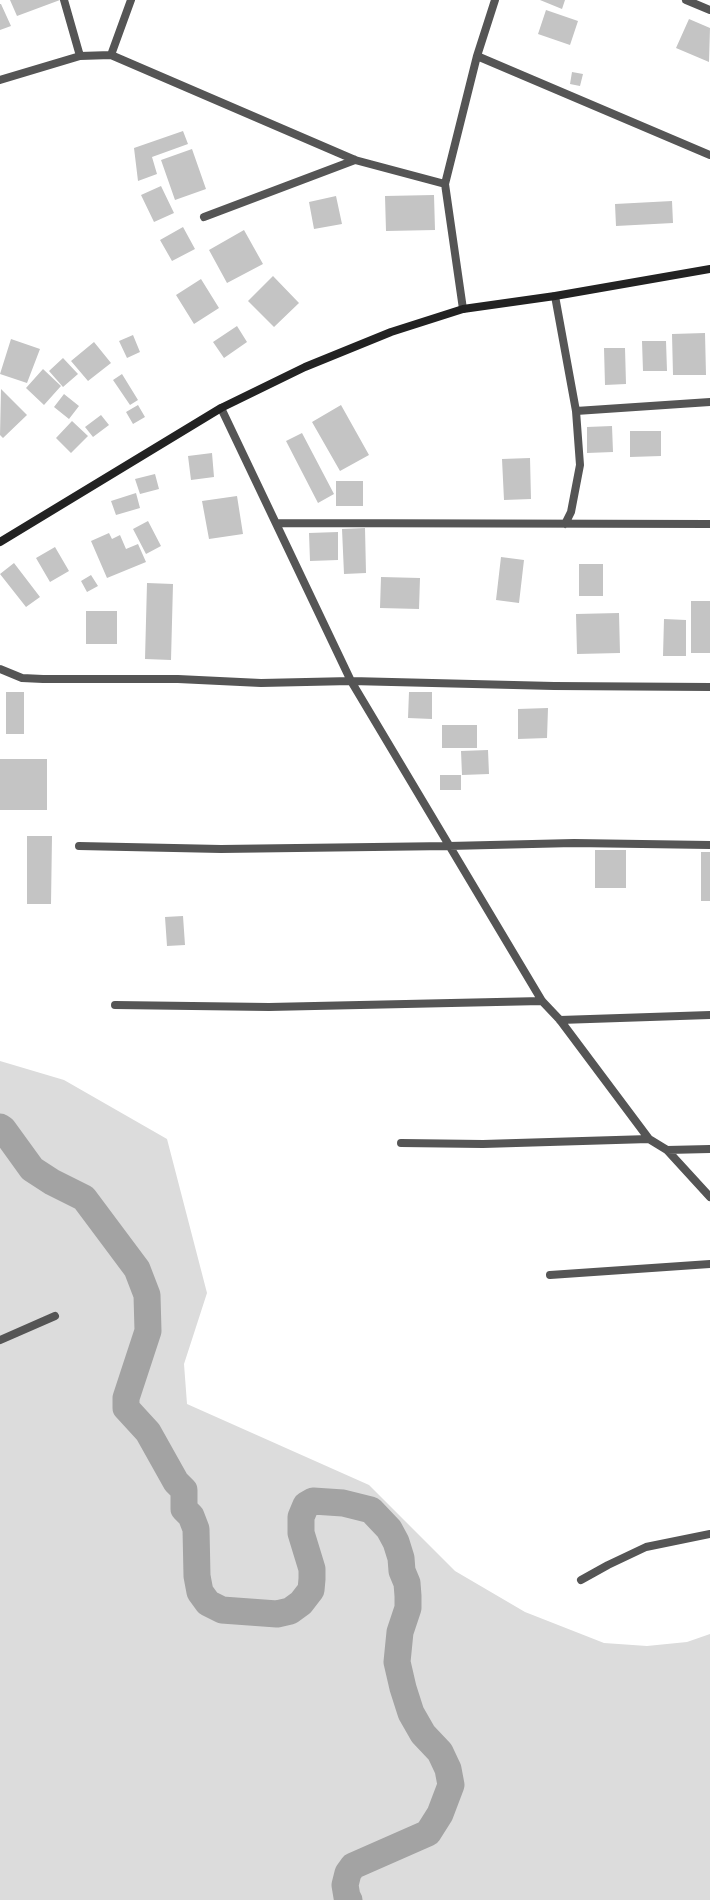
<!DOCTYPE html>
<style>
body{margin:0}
canvas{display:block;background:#fff}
</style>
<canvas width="710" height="1900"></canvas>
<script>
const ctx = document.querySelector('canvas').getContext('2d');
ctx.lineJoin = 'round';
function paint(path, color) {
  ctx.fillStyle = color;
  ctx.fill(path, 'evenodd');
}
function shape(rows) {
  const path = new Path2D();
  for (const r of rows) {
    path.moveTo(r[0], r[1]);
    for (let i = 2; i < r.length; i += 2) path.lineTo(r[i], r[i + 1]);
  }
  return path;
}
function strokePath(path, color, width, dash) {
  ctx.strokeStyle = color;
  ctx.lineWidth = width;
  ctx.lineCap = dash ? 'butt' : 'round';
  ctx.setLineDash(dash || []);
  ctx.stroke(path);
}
paint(shape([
 [0,1061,64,1080,167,1139,207,1293,184,1364,187,1404,369,1485,455,1571,525,1612,604,1643,647,1646,687,1642,710,1634,710,1900,0,1900]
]), '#dcdcdc');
strokePath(shape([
 [0,1127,3,1129,32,1169,52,1182,84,1198,137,1269,147,1295,148,1331,126,1398,126,1408,148,1432,176,1482,184,1490,184,1509,191,1516,196,1529,197,1576,200,1592,208,1603,222,1610,277,1614,290,1611,301,1603,311,1590,312,1579,312,1569,301,1533,301,1517,306,1505,313,1501,343,1503,371,1510,389,1529,396,1542,401,1558,402,1571,407,1583,408,1596,408,1608,400,1632,397,1662,403,1688,411,1713,423,1734,440,1752,448,1769,451,1785,440,1814,428,1833,353,1866,348,1873,345,1885,347,1897,349,1900]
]), '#a3a3a3', 27);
paint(shape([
 [10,0,60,0,17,16],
 [540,0,565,0,562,9],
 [0,4,1,4,11,26,0,30],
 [546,10,578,21,570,45,538,34],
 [689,19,710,28,709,62,676,48],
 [572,72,583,74,580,86,570,84],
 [183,131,188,144,152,157,157,174,138,181,134,148],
 [192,149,206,189,175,200,161,160],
 [161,186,174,213,154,222,141,195],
 [434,195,435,230,386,231,385,196],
 [336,196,342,224,314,229,309,202],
 [672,201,673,223,616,226,615,204],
 [183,227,195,249,172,261,160,240],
 [244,230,263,264,227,283,209,250],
 [273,276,299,303,274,327,248,301],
 [201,279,219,308,194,324,176,295],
 [237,326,247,342,224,358,213,342],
 [705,333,706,375,673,375,672,334],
 [133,335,140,352,127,358,119,341],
 [11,339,40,349,27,383,0,374],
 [642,341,666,341,667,371,643,371],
 [94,342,111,363,88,381,71,361],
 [604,348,625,348,626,384,605,385],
 [63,358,78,374,63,387,49,371],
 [43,369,61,386,44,405,26,388],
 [122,374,138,400,130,405,113,380],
 [1,389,27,415,3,438,0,435],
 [64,394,79,406,69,419,54,407],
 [138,405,145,417,133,424,126,412],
 [341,405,369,455,340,471,312,422],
 [101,415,109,425,93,437,85,427],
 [72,421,88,436,71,453,56,438],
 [612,426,613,452,587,453,587,427],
 [630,431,661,431,661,456,630,457],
 [302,433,334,494,318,503,286,441],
 [212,453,214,477,191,480,188,456],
 [530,458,531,499,504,500,502,459],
 [155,474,159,489,140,494,135,479],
 [336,481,363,481,363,506,336,506],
 [136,493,140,508,116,515,111,501],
 [237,496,243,534,209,539,202,501],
 [148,521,161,546,146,554,133,529],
 [365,528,366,573,344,574,342,529],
 [338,532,338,560,310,561,309,533],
 [109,533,112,539,120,535,126,549,138,544,146,562,107,578,91,541],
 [55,547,69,571,50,582,36,558],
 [501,557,524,560,519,603,496,600],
 [14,563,40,597,26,607,0,574],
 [579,564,603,564,603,596,579,596],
 [91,575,98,586,87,592,81,581],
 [381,577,420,578,419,609,380,608],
 [147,583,173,584,171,660,145,659],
 [691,601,710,601,710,653,691,653],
 [86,611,117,611,117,644,86,644],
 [619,613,620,653,577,654,576,614],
 [664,619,686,620,686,656,663,656],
 [6,692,24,692,24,734,6,734],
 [409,692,432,692,432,719,408,718],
 [548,708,547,738,518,739,518,709],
 [442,725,477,725,477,748,442,748],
 [488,750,489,774,462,775,461,751],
 [0,759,47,759,47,810,0,810],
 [440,775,461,775,461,790,440,790],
 [27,836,52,836,51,904,27,904],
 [595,850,626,850,626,888,595,888],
 [701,852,710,852,710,901,701,901],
 [183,916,185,945,167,946,165,917]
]), '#c4c4c4');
strokePath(shape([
 [64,0,80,56],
 [686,0,710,10],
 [111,55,131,0],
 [477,56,710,155],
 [0,80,80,56,111,55,355,160,445,184],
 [204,217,355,160],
 [555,296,576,411,580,465,571,512,565,524],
 [463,309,445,184,477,56,495,0],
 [221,408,351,681,542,1001,560,1020,649,1139,667,1150,710,1197],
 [576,411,710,402],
 [276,523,710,524],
 [0,669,22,678,43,679,178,679,261,683,351,681,554,686,710,687],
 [79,846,221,849,449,846,574,843,710,845],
 [115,1005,269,1007,542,1001],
 [560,1020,710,1015],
 [401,1143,483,1144,649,1139],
 [667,1150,710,1149],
 [550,1275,710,1264],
 [0,1340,55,1316],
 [581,1580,608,1565,646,1547,710,1534]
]), '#555', 8);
strokePath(shape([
 [0,542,221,408,305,367,391,332,463,309,555,296,710,269]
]), '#222', 8);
</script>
